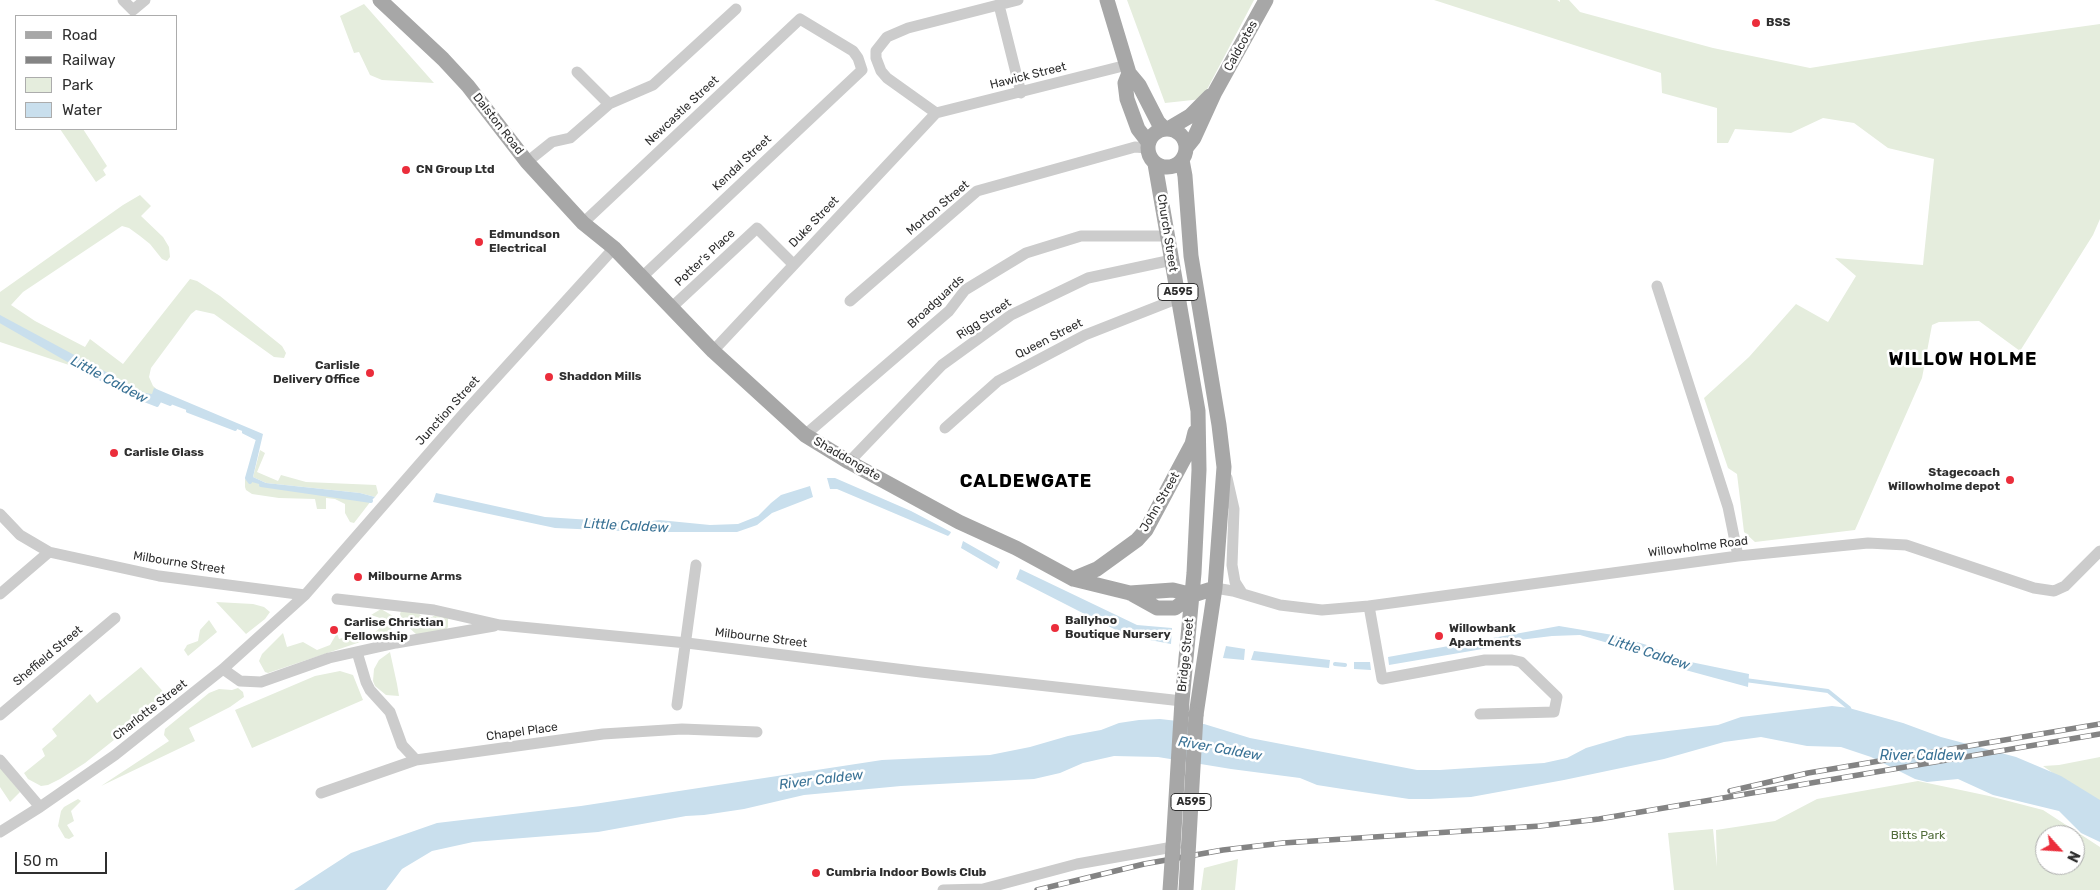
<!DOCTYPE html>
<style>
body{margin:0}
#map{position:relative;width:2100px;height:890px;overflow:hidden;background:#fff;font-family:Rubik,sans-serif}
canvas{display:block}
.legend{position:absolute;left:15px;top:15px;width:162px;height:115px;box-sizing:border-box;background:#fff;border:1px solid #acacac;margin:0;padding:6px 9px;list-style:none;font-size:15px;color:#2f2f2f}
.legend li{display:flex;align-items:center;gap:10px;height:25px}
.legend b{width:25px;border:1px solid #acacac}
.north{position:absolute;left:2035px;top:825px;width:50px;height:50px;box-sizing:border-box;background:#fff;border:1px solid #acacac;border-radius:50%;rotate:116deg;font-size:14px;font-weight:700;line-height:20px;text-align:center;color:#2f2f2f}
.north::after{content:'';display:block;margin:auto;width:18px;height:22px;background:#eb2d3b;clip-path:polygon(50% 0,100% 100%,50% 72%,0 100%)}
.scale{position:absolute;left:15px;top:852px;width:92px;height:22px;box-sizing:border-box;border:2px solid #2f2f2f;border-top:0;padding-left:6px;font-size:15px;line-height:18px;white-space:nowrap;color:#2f2f2f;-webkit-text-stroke:4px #fff;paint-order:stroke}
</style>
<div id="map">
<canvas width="2100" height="890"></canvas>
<ul class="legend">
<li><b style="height:6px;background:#a7a7a7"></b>Road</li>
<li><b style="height:6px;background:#848484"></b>Railway</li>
<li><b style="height:14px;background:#e5eddd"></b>Park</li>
<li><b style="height:14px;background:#c9dfed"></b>Water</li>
</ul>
<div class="north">N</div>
<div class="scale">50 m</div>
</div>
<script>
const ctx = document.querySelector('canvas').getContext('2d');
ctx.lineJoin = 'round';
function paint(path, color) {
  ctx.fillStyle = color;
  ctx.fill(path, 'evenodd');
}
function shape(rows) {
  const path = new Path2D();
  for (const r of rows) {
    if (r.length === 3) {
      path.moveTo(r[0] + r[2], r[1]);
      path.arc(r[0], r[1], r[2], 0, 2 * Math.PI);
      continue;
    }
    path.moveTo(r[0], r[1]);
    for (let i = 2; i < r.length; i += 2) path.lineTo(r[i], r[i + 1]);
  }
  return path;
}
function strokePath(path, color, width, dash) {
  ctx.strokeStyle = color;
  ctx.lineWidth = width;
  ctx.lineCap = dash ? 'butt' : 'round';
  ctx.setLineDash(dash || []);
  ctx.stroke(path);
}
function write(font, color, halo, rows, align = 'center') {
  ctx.font = font + ' Rubik,sans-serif';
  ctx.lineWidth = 5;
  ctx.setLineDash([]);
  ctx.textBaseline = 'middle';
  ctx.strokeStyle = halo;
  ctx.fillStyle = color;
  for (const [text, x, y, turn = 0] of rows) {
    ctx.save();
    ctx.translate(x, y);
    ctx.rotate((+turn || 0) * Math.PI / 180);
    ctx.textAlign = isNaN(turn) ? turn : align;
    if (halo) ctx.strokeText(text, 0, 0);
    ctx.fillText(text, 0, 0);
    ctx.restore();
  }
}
paint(shape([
 [1127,0,1254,0,1202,99,1165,103],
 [1434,0,1557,0,1560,2,1560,0,1569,0,1580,12,1713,48,1810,68,1978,41,2100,24,2100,219,2093,235,2020,351,1979,321,1939,322,1932,325,1922,378,1855,530,1755,542,1744,532,1737,474,1728,468,1704,398,1749,357,1796,304,1828,322,1856,276,1835,258,1923,265,1934,159,1888,148,1854,123,1823,118,1791,133,1735,129,1728,143,1717,143,1717,108,1662,93,1661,73],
 [364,4,434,83,382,80,370,75,359,52,354,53,340,16],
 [60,129,83,129,107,166,103,170,106,175,96,182],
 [140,195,151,206,141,216,163,237,169,247,170,257,167,261,162,259,150,244,140,236,129,228,122,226,23,292,11,305,35,321,85,347,90,339,123,364,190,279,197,281,220,296,282,346,286,353,284,358,274,357,214,314,196,310,191,314,151,368,149,377,153,386,159,391,150,395,135,391,81,369,0,342,0,292,123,205],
 [260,450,265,453,257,472,278,481,281,475,306,482,376,485,378,493,375,497,360,493,266,483,253,477],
 [249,472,248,478,274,488,352,497,371,501,354,523,350,522,345,513,345,504,335,499,326,498,326,509,317,509,315,499,279,498,252,494,246,490,245,487,245,480],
 [216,602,253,604,264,607,270,612,265,619,246,634],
 [402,608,412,609,425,618,432,617,435,615,448,617,448,627,446,630,417,635,403,622,400,614],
 [381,609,393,616,395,621,390,632,268,673,265,672,259,661,262,654,283,633,287,647,303,642,317,650,330,645,337,633,339,639,352,635,359,638,373,634,383,625,383,619,371,615],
 [209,620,217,632,188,656,184,650,186,647,187,645,198,641,200,630],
 [390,652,397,684,399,696,386,695,375,686,373,681,374,669,379,660],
 [141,667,168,697,85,763,60,779,48,785,41,786,28,779,24,773,45,756,42,749,57,736,52,729,90,694,97,703],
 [340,671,353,675,363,700,252,748,235,710,315,676],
 [238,688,243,692,244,697,230,707,189,728,195,741,101,786,169,741,164,735,165,729,209,693,219,689,232,690],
 [2100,757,2100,802,2071,786,2043,766,2059,765],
 [0,767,20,792,10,802,0,787],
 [1918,781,1989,796,2043,810,2100,847,2100,890,1674,890,1668,833,1713,829,1717,867,1716,830,1775,821,1817,799],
 [2045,835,2075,835,2075,865,2045,865],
 [78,799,81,801,71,811,74,821,67,825,74,836,69,839,65,838,58,826,61,811,64,807],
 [1238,859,1235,890,1201,890,1204,868]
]), '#e5eddd');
paint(shape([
 [0,315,145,393,152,394,154,388,263,434,253,477,266,483,360,493,375,497,371,501,352,497,274,488,248,481,257,439,245,432,160,400,157,405,127,392,0,321],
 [827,478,835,478,911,511,951,532,950,534,948,536,837,489,830,489],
 [810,486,813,497,772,513,757,525,737,532,644,532,555,528,433,502,436,493,545,517,638,523,659,520,710,525,738,524,758,516,771,503,781,495],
 [963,541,1000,562,997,569,961,548],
 [1020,569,1137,625,1172,628,1171,644,1129,636,1116,630,1016,579],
 [1559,626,1613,635,1647,645,1681,660,1749,674,1748,687,1678,668,1631,646,1608,643,1580,635,1552,636,1519,640,1500,646,1389,665,1388,657],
 [1226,646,1245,649,1244,660,1223,658],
 [1254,651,1330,660,1329,668,1251,660],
 [1354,662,1370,662,1371,670,1354,669],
 [1832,706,1849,708,1903,723,1941,737,2016,757,2061,776,2100,800,2100,842,2081,833,2059,811,1993,795,1958,779,1927,782,1915,779,1871,757,1841,747,1807,746,1761,737,1724,742,1664,759,1564,780,1471,797,1430,799,1409,799,1349,790,1317,785,1300,778,1231,769,1158,757,1114,756,1083,763,1060,773,1034,779,901,786,804,795,744,809,704,815,686,816,598,832,473,842,432,851,402,869,386,890,294,890,351,853,437,823,581,806,882,760,990,755,1030,747,1068,736,1101,730,1119,723,1139,720,1160,719,1204,724,1250,738,1417,770,1440,770,1544,763,1567,758,1586,748,1627,736,1718,725,1741,717]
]), '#c9dfed');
strokePath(shape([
 [0,321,110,384,138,397],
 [144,400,157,405,160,400,170,404],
 [188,411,235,429],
 [244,432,258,439,247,478,250,482],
 [261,485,371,501],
 [1335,664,1345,665],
 [1745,680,1828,691,1849,708,1851,713]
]), '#c9dfed', 4);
strokePath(shape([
 [123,0,133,10,145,0],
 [999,5,1021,93],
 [577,72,609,104],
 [936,113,887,78,881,71,876,58,876,51,887,37,908,28,1018,0],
 [936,113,1127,65],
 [527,162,552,142,570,138,609,104,653,85,736,9],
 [583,223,800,19,853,51,858,58,862,70,642,277],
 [1657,286,1728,507,1738,556],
 [850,301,977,191,1135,147,1147,148],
 [672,307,757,228,793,264],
 [713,351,936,113],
 [945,428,998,381,1085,335,1179,298],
 [805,435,949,311,965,290,1026,253,1081,236,1169,236],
 [849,462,942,365,1011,315,1088,278,1172,260],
 [1227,478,1234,509,1232,565,1235,582,1242,593],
 [0,514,20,535,49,552,159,576,305,595],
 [1215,588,1233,591,1280,605,1322,610,1369,606,1738,556,1868,543,1906,545,2034,588,2054,591,2065,586,2100,551],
 [0,594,49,552],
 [337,599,434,610,500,625,687,643,921,672,1182,701],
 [1369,606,1382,679,1485,660,1512,660,1521,662,1557,697,1554,712,1480,714],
 [357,652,366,682,370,690,390,712,402,745,416,760,603,734,682,729,757,732],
 [223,669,240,681,261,682,329,658,396,643,494,626],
 [677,705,696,565],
 [0,715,115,618],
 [0,760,40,807],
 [321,793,416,760],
 [0,832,40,807,115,755,223,669,305,595,464,413,614,248],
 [943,890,983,889,1077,864,1173,847]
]), '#ccc', 11);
strokePath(shape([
 [380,0,443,59,468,86,527,162,583,223,614,248,713,351,805,435,849,462,959,522,1016,548,1073,579,1130,593,1157,608,1175,608,1193,595,1215,588],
 [1107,0,1129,73,1139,85,1158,122,1165,129],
 [1129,73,1125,83,1127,99,1138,129,1148,142],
 [1167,148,19],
 [1168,129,1190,116,1210,96],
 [1186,148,1194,138,1215,92,1266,0],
 [1182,160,1185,176,1191,256,1219,425,1224,467,1215,588,1196,715],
 [1155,164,1198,411,1199,470,1194,573,1182,701,1173,847],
 [1073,579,1097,569,1115,556,1137,540,1146,530,1192,444,1195,432],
 [1130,593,1173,590,1193,595]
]), '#a7a7a7', 15);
const rail = shape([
 [1730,791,1808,773,2100,724],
 [1037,890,1144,864,1223,850,1283,843,1540,826,1599,819,2100,734]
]);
strokePath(rail, '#848484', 5.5);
strokePath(rail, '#fff', 4, [11]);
strokePath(shape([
 [1170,890,1173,847],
 [1186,890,1196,715]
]), '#a7a7a7', 15);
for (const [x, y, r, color] of [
 [1756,23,5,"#eb2d3b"],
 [406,170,5,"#eb2d3b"],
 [479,242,5,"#eb2d3b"],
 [370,373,5,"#eb2d3b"],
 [549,377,5,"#eb2d3b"],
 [114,453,5,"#eb2d3b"],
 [2010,480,5,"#eb2d3b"],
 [358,577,5,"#eb2d3b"],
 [1055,628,5,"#eb2d3b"],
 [334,630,5,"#eb2d3b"],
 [1439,636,5,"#eb2d3b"],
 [816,873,5,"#eb2d3b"]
]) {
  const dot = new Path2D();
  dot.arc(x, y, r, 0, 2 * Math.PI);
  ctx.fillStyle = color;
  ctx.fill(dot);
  strokePath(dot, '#fff', 2);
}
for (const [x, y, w] of [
 [1178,292,40],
 [1191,802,40]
]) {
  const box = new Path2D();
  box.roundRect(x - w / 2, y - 8.5, w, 17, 4);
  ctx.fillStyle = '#fff';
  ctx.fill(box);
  strokePath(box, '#2f2f2f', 1);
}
write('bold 11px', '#2f2f2f', null, [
 ["A595",1178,292],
 ["A595",1191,802]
]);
write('bold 12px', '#2f2f2f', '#fff', [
 ["BSS",1766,23],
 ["CN Group Ltd",416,170],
 ["Edmundson",489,235],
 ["Electrical",489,249],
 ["Carlisle",360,366,"right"],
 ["Delivery Office",360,380,"right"],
 ["Shaddon Mills",559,377],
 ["Carlisle Glass",124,453],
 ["Stagecoach",2000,473,"right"],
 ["Willowholme depot",2000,487,"right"],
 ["Milbourne Arms",368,577],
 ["Ballyhoo",1065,621],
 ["Boutique Nursery",1065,635],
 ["Carlise Christian",344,623],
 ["Fellowship",344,637],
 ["Willowbank",1449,629],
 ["Apartments",1449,643],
 ["Cumbria Indoor Bowls Club",826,873]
], 'left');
write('12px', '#2f2f2f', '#fff', [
 ["Caldcotes",1241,46,-61],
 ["Hawick Street",1028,76,-14],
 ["Newcastle Street",682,111,-43],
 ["Dalston Road",498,124,52],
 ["Kendal Street",742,163,-43],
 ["Morton Street",938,208,-40],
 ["Duke Street",814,222,-46],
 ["Church Street",1167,233,81],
 ["Potter's Place",705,258,-43],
 ["Broadguards",936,302,-43],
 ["Rigg Street",984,319,-34],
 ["Queen Street",1049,339,-27],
 ["Junction Street",448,411,-48],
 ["Shaddongate",847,459,30],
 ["John Street",1160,502,-60],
 ["Willowholme Road",1698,547,-7],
 ["Milbourne Street",179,563,9],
 ["Milbourne Street",761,638,7],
 ["Bridge Street",1186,655,-84],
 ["Sheffield Street",48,656,-40],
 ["Charlotte Street",150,710,-38],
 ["Chapel Place",522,732,-8]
]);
write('12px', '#526d3b', '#fff', [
 ["Bitts Park",1918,836]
]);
write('italic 14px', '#3a7295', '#fff', [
 ["Little Caldew",109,380,28],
 ["Little Caldew",626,526,3],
 ["Little Caldew",1649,653,18],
 ["River Caldew",1220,749,10],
 ["River Caldew",1922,756],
 ["River Caldew",821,780,-7]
]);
ctx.letterSpacing = '1px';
write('bold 18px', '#000', '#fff', [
 ["WILLOW HOLME",1963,360],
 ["CALDEWGATE",1026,482]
]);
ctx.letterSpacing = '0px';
</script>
